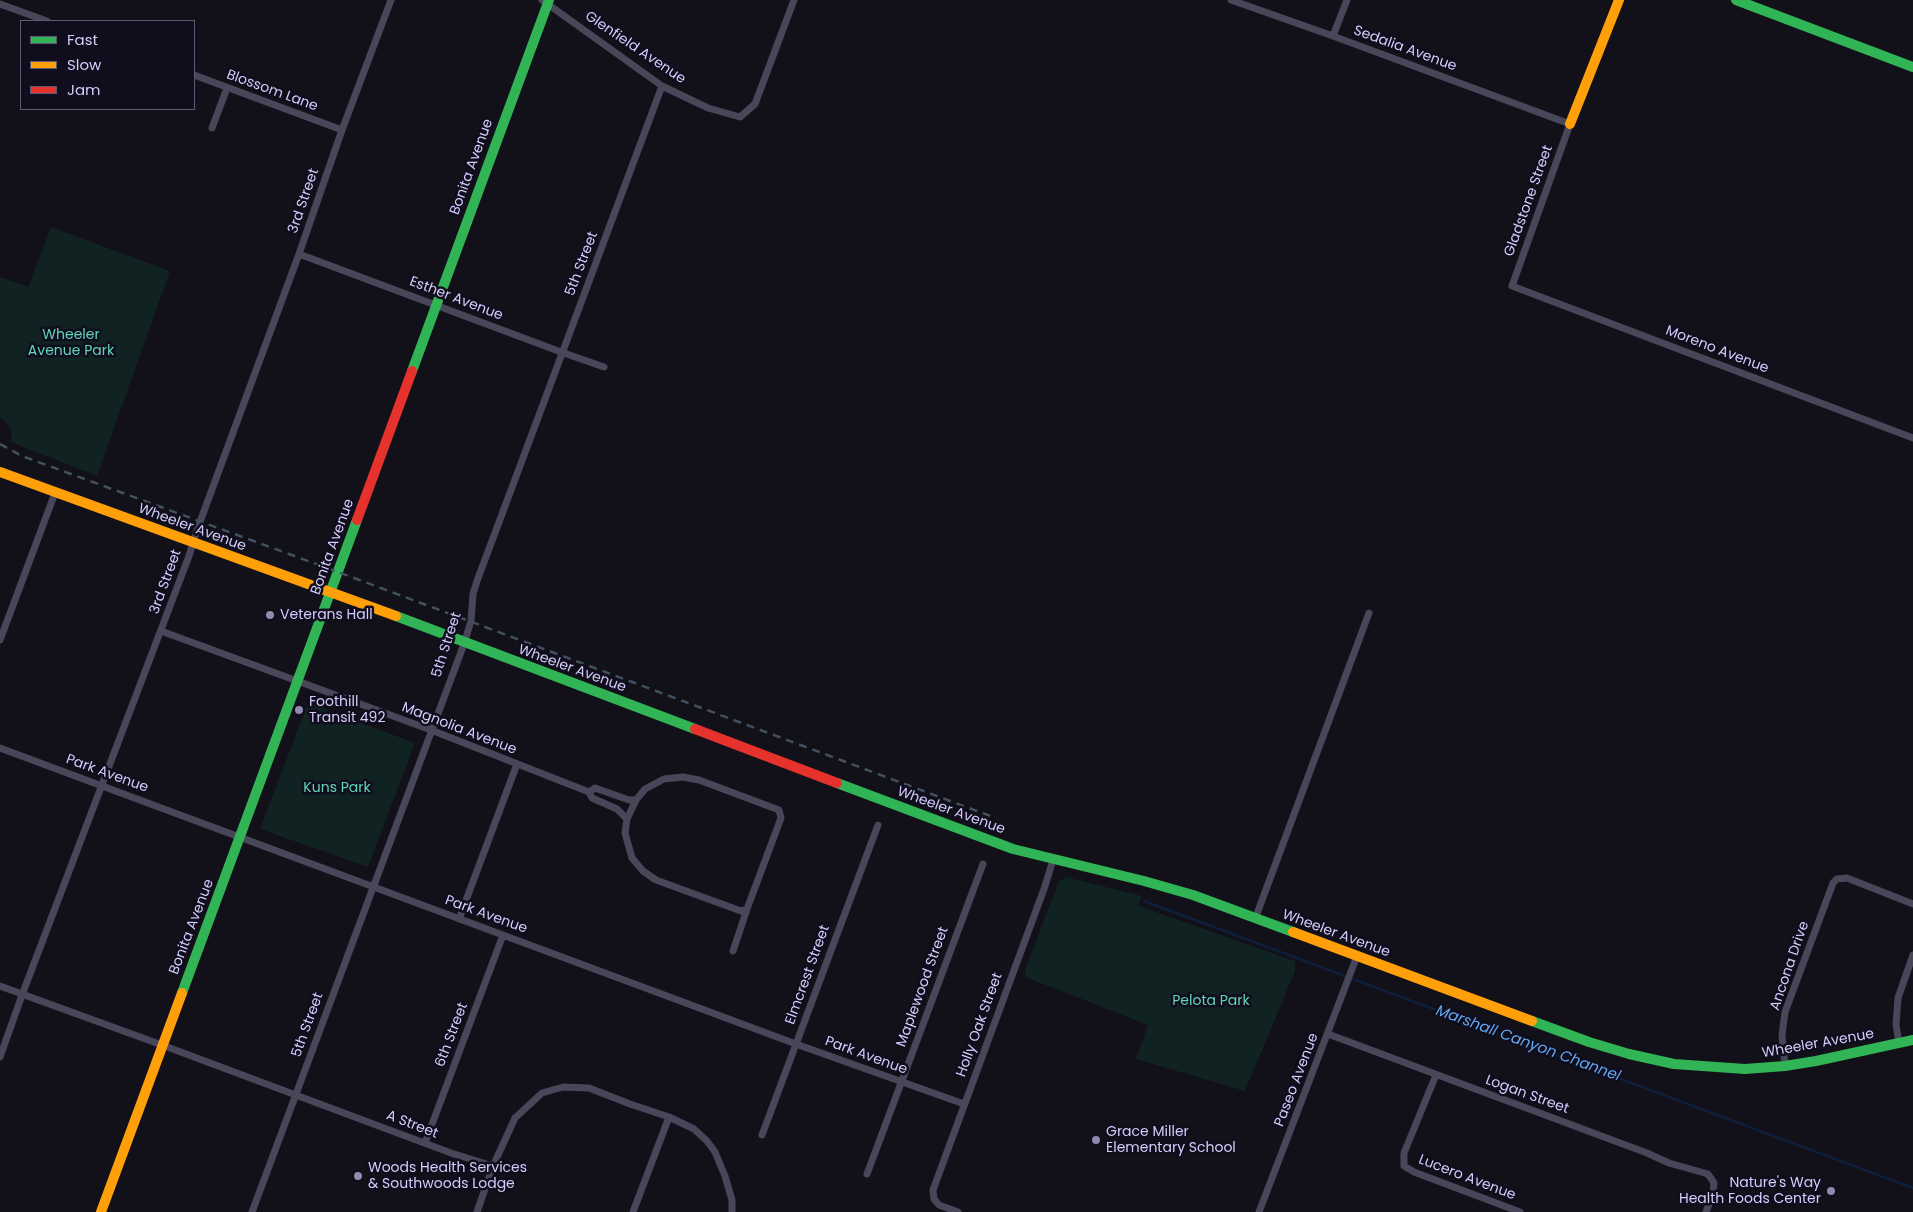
<!DOCTYPE html>
<style>
body{margin:0}
#map{position:relative;width:1913px;height:1212px;overflow:hidden;background:#121018;font-family:Poppins,sans-serif}
canvas{display:block}
.legend{position:absolute;left:20px;top:20px;width:175px;height:90px;box-sizing:border-box;background:#100d1c;border:1px solid #5e5975;margin:0;padding:6px 9px;list-style:none;font-size:15px;color:#d4ccfb}
.legend li{display:flex;align-items:center;gap:10px;height:25px}
.legend b{width:25px;border:1px solid #5e5975}
</style>
<div id="map">
<canvas width="1913" height="1212"></canvas>
<ul class="legend">
<li><b style="height:6px;background:#30b455"></b>Fast</li>
<li><b style="height:6px;background:#ff9f0a"></b>Slow</li>
<li><b style="height:6px;background:#e5322d"></b>Jam</li>
</ul>
</div>
<script>
const ctx = document.querySelector('canvas').getContext('2d');
ctx.lineJoin = 'round';
function paint(path, color) {
  ctx.fillStyle = color;
  ctx.fill(path, 'evenodd');
}
function shape(rows) {
  const path = new Path2D();
  for (const r of rows) {
    path.moveTo(r[0], r[1]);
    for (let i = 2; i < r.length; i += 2) path.lineTo(r[i], r[i + 1]);
  }
  return path;
}
function strokePath(path, color, width, dash) {
  ctx.strokeStyle = color;
  ctx.lineWidth = width;
  ctx.lineCap = dash ? 'butt' : 'round';
  ctx.setLineDash(dash || []);
  ctx.stroke(path);
}
function write(font, color, halo, rows, align = 'center') {
  ctx.font = font + ' Poppins,sans-serif';
  ctx.lineWidth = 5;
  ctx.setLineDash([]);
  ctx.textBaseline = 'middle';
  ctx.strokeStyle = halo;
  ctx.fillStyle = color;
  for (const [text, x, y, turn = 0] of rows) {
    ctx.save();
    ctx.translate(x, y);
    ctx.rotate((+turn || 0) * Math.PI / 180);
    ctx.textAlign = isNaN(turn) ? turn : align;
    if (halo) ctx.strokeText(text, 0, 0);
    ctx.fillText(text, 0, 0);
    ctx.restore();
  }
}
paint(shape([
 [51,227,170,271,97,476,11,442,12,431,6,422,0,418,0,277,28,287],
 [308,703,415,743,368,867,260,829],
 [1066,877,1142,896,1139,906,1295,961,1295,971,1245,1091,1136,1059,1148,1025,1025,977,1025,970,1059,881]
]), '#112223');
strokePath(shape([
 [1144,901,1913,1188]
]), '#0f1e3b', 2.5);
strokePath(shape([
 [542,0,662,86,708,108,740,117,755,104,794,0],
 [1231,0,1333,36,1570,124,1512,286,1913,438],
 [0,4,47,21],
 [1333,36,1347,0],
 [194,75,342,130],
 [212,128,227,88],
 [299,254,561,352,604,367],
 [161,631,431,730,589,792,592,798,617,809,627,819],
 [0,640,55,493],
 [0,748,796,1044,964,1104],
 [683,777,699,780,779,810,781,818,747,909,741,911,656,880,643,871,632,858,625,833,627,819,636,800,645,789,664,779,683,777],
 [589,792,595,788,629,800,636,800],
 [459,919,517,764],
 [1255,919,1369,613],
 [733,951,747,909],
 [0,986,162,1045,451,1153,493,1166],
 [1328,1034,1647,1153,1669,1163,1708,1174,1714,1183,1713,1193,1706,1212],
 [1899,1043,1896,1025,1898,998,1913,955],
 [0,1057,22,995,189,556,197,530,299,254,342,130,391,0],
 [1785,1066,1782,1035,1785,1012,1833,883,1837,879,1847,878,1913,904],
 [1436,1075,1404,1153,1404,1166,1414,1172,1520,1212],
 [762,1135,878,825],
 [425,1143,503,935],
 [867,1174,983,864],
 [252,1212,464,644,471,621,473,594,477,581,662,86],
 [477,1212,493,1166,515,1118,542,1093,563,1087,589,1088,630,1104,669,1117,694,1129,707,1141,715,1152,725,1176,732,1200,732,1212],
 [633,1212,669,1117],
 [958,1212,939,1205,934,1199,933,1190,1044,889,1053,860],
 [1259,1212,1357,956]
]), '#484659', 7);
strokePath(shape([
 [1736,0,1913,67],
 [412,371,549,0],
 [396,616,695,729],
 [837,783,1013,849,1144,881,1193,895,1293,932],
 [182,993,357,520],
 [1532,1021,1589,1042,1629,1054,1674,1064,1745,1069,1785,1066,1816,1061,1913,1040]
]), '#30b455', 10);
strokePath(shape([
 [1570,124,1619,0],
 [0,472,396,616],
 [1293,932,1532,1021],
 [101,1212,182,993]
]), '#ff9f0a', 10);
strokePath(shape([
 [357,520,412,371],
 [695,729,837,783]
]), '#e5322d', 10);
strokePath(shape([
 [0,444,22,456,338,572,993,817]
]), '#425160', 2.5, [8, 6]);
for (const [x, y, r, color] of [
 [270,615,5,"#908aac"],
 [299,710,5,"#908aac"],
 [1096,1140,5,"#908aac"],
 [358,1176,5,"#908aac"],
 [1831,1191,5,"#908aac"]
]) {
  const dot = new Path2D();
  dot.arc(x, y, r, 0, 2 * Math.PI);
  ctx.fillStyle = color;
  ctx.fill(dot);
  strokePath(dot, '#100d1c', 2);
}
write('14px', '#d4ccfb', '#100d1c', [
 ["Glenfield Avenue",635,48,34],
 ["Sedalia Avenue",1405,49,20],
 ["Blossom Lane",272,91,20],
 ["Bonita Avenue",472,167,-70],
 ["3rd Street",304,201,-71],
 ["Gladstone Street",1529,201,-70],
 ["5th Street",582,264,-69],
 ["Esther Avenue",456,299,21],
 ["Moreno Avenue",1717,350,21],
 ["Wheeler Avenue",192,528,20],
 ["Bonita Avenue",333,547,-70],
 ["3rd Street",166,582,-70],
 ["5th Street",447,645,-72],
 ["Wheeler Avenue",572,669,20],
 ["Magnolia Avenue",459,729,21],
 ["Park Avenue",107,774,20],
 ["Wheeler Avenue",951,811,20],
 ["Park Avenue",486,915,20],
 ["Bonita Avenue",192,927,-69],
 ["Wheeler Avenue",1336,934,20],
 ["Ancona Drive",1790,966,-71],
 ["Elmcrest Street",808,975,-70],
 ["Maplewood Street",923,987,-70],
 ["5th Street",308,1025,-70],
 ["Holly Oak Street",980,1025,-70],
 ["6th Street",452,1035,-69],
 ["Wheeler Avenue",1818,1044,-10],
 ["Park Avenue",866,1056,20],
 ["Paseo Avenue",1297,1080,-69],
 ["Logan Street",1527,1095,20],
 ["A Street",412,1125,21],
 ["Lucero Avenue",1467,1178,21]
]);
write('14px', '#60d3bc', '#100d1c', [
 ["Wheeler",71,335],
 ["Avenue Park",71,351],
 ["Kuns Park",337,788],
 ["Pelota Park",1211,1001]
]);
write('14px', '#d4ccfb', '#100d1c', [
 ["Veterans Hall",280,615],
 ["Foothill",309,702],
 ["Transit 492",309,718],
 ["Grace Miller",1106,1132],
 ["Elementary School",1106,1148],
 ["Woods Health Services",368,1168],
 ["& Southwoods Lodge",368,1184],
 ["Nature's Way",1821,1183,"right"],
 ["Health Foods Center",1821,1199,"right"]
], 'left');
write('italic 15px', '#63a9f2', '#100d1c', [
 ["Marshall Canyon Channel",1528,1044,20]
]);
</script>
